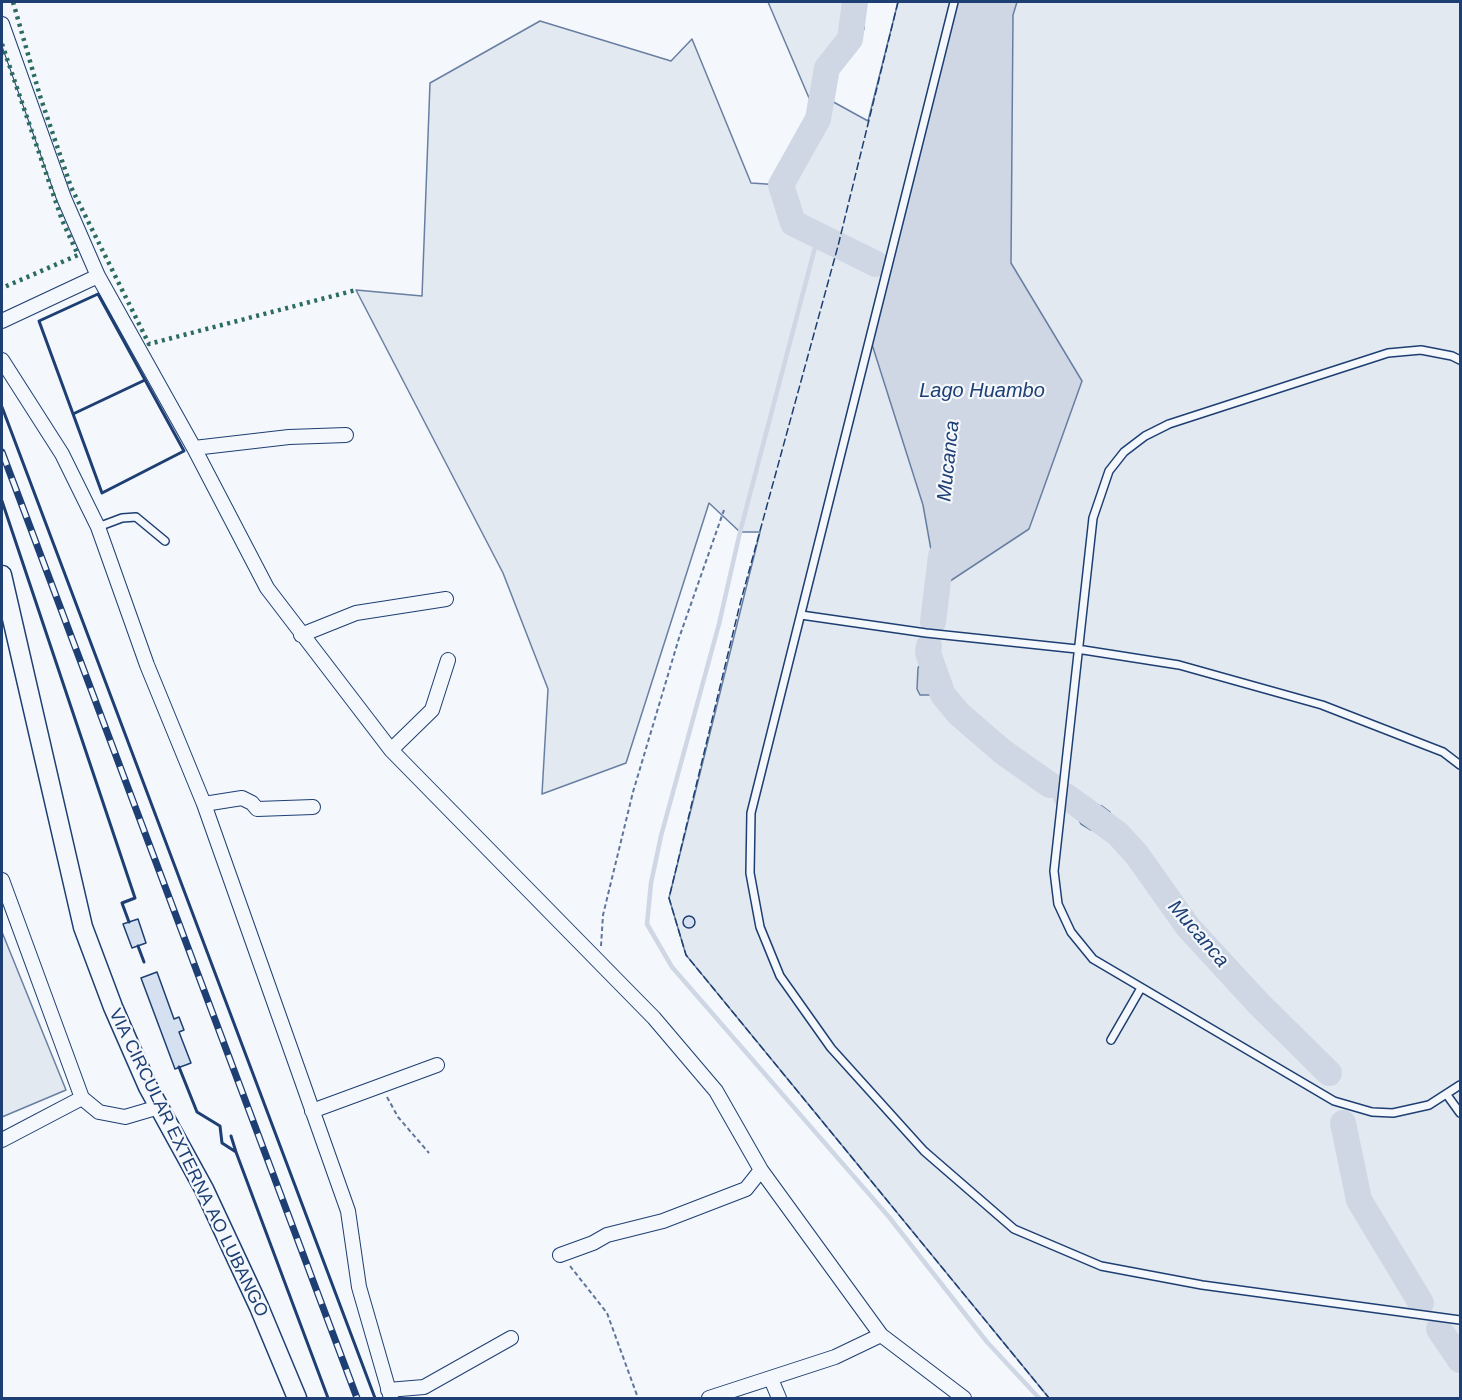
<!DOCTYPE html>
<style>
body{margin:0}
#map{position:relative;width:1462px;height:1400px;overflow:hidden;background:#f4f7fb;font-family:Arial,sans-serif}
canvas{display:block}
.frame{position:absolute;inset:0;border:3px solid #1d3f73;pointer-events:none}
</style>
<div id="map">
<canvas width="1462" height="1400"></canvas>
<div class="frame"></div>
</div>
<script>
const ctx = document.querySelector('canvas').getContext('2d');
ctx.lineJoin = 'round';
function paint(path, color) {
  ctx.fillStyle = color;
  ctx.fill(path, 'evenodd');
}
function shape(rows) {
  const path = new Path2D();
  for (const r of rows) {
    if (r.length === 3) {
      path.moveTo(r[0] + r[2], r[1]);
      path.arc(r[0], r[1], r[2], 0, 2 * Math.PI);
      continue;
    }
    path.moveTo(r[0], r[1]);
    for (let i = 2; i < r.length; i += 2) path.lineTo(r[i], r[i + 1]);
  }
  return path;
}
function strokePath(path, color, width, dash) {
  ctx.strokeStyle = color;
  ctx.lineWidth = width;
  ctx.lineCap = dash ? 'butt' : 'round';
  ctx.setLineDash(dash || []);
  ctx.stroke(path);
}
function write(font, color, halo, rows, align = 'center') {
  ctx.font = font + ' Arial,sans-serif';
  ctx.lineWidth = 4.5;
  ctx.setLineDash([]);
  ctx.textBaseline = 'middle';
  ctx.strokeStyle = halo;
  ctx.fillStyle = color;
  for (const [text, x, y, turn = 0] of rows) {
    ctx.save();
    ctx.translate(x, y);
    ctx.rotate((+turn || 0) * Math.PI / 180);
    ctx.textAlign = isNaN(turn) ? turn : align;
    if (halo) ctx.strokeText(text, 0, 0);
    ctx.fillText(text, 0, 0);
    ctx.restore();
  }
}
const green = shape([
 [768,2,864,2,864,29,830,81,828,99,868,121,898,2,1460,2,1460,1398,1049,1398,686,955,669,898,760,532,740,532,709,503,626,763,542,794,548,689,503,573,356,290,422,296,430,83,540,21,671,61,692,39,751,183,781,185,818,119,768,2],
 [2,932,66,1090,2,1117,2,932]
]);
paint(green, '#e3e9f0');
strokePath(green, '#687fa3', 1.5);
const water = shape([
 [954,2,1017,2,1013,15,1011,263,1082,381,1029,529,938,589,923,505,870,338,954,2],
 [928,653,936,653,939,658,944,671,943,695,920,695,917,689,918,668,928,653],
 [1082,802,1102,806,1110,812,1112,821,1120,829,1118,834,1104,830,1091,830,1081,824,1075,813,1075,804,1082,802]
]);
paint(water, '#cfd7e4');
strokePath(water, '#687fa3', 1.5);
strokePath(shape([
 [818,236,740,532,719,624,661,836,651,883,647,924,672,967,889,1217,987,1342,1039,1398]
]), '#cfd7e4', 4.5);
strokePath(shape([
 [855,2,850,39,827,68,818,119,781,185,793,223,876,264],
 [933,622,941,556],
 [929,646,928,653,943,695,959,714,1003,752,1050,785],
 [1066,796,1118,834,1137,855,1188,927,1258,1003,1329,1073],
 [1343,1123,1359,1200,1421,1303],
 [1439,1329,1460,1360]
]), '#cfd7e4', 26);
const building = shape([
 [689,922,6],
 [138,919,146,943,132,948,123,924,138,919],
 [157,972,174,1019,179,1017,184,1030,179,1032,191,1063,175,1069,141,978,157,972]
]);
paint(building, '#d5e0f0');
strokePath(building, '#1d3f73', 1.5);
const lane = shape([
 [954,2,751,813,750,873,760,927,780,976,831,1048,924,1151,1014,1229,1101,1266,1202,1285,1460,1320],
 [1460,360,1452,356,1421,350,1388,353,1169,424,1145,436,1124,452,1109,471,1093,518,1054,871,1058,904,1071,932,1093,959,1334,1101,1372,1112,1393,1113,1429,1105,1460,1085],
 [98,527,122,518,136,517,165,541],
 [801,615,926,633,1077,649,1179,665,1322,705,1443,752,1460,765],
 [1111,1040,1141,988],
 [1447,1095,1460,1113]
]);
const street = shape([
 [2,24,64,198,98,276,194,448,267,588,391,750,654,1018,716,1091,761,1170,881,1335,964,1398],
 [2,321,98,276],
 [2,360,62,454,98,527,147,665,204,804,348,1211,359,1287,391,1398],
 [194,448,289,437,346,435],
 [301,635,356,613,446,599],
 [391,750,432,710,448,660],
 [204,804,242,798,252,803,257,809,313,807],
 [2,880,82,1098,99,1112,125,1117,159,1107],
 [312,1111,437,1065],
 [2,1140,82,1098],
 [560,1255,593,1243,607,1235,663,1221,746,1189,761,1170],
 [771,1379,779,1398],
 [388,1390,424,1387,511,1338],
 [709,1398,835,1357,881,1335]
]);
const secondary = shape([
 [2,575,83,927,113,1007,148,1087,204,1189,259,1307,297,1398]
]);
strokePath(lane, '#1d3f73', 10);
strokePath(street, '#1d3f73', 16);
strokePath(secondary, '#1d3f73', 21);
strokePath(shape([
 [601,946,603,915,633,792,679,638,724,510],
 [387,1097,398,1117,429,1153],
 [570,1266,607,1313,638,1398]
]), '#5e769c', 2, [4.5, 3]);
strokePath(lane, '#f4f7fb', 7);
strokePath(street, '#f4f7fb', 14);
strokePath(secondary, '#f4f7fb', 18);
const rail = shape([
 [2,452,357,1398]
]);
strokePath(rail, '#1d3f73', 7);
strokePath(rail, '#f4f7fb', 4.5, [14]);
strokePath(shape([
 [13,2,40,96,71,187,149,344,356,290],
 [2,44,62,220,78,255,2,288]
]), '#2c6c60', 4.5, [3, 4.5]);
strokePath(shape([
 [898,2,838,246,740,604,669,898,686,955,1049,1398]
]), '#1d3f73', 1.5, [8, 3]);
strokePath(shape([
 [98,294,184,451,102,493,39,321,98,294],
 [2,407,375,1398],
 [73,414,145,380],
 [2,501,135,898,122,903,129,922],
 [138,946,144,962],
 [179,1067,197,1112,220,1126,222,1143,236,1152,328,1398],
 [231,1136,236,1152]
]), '#1d3f73', 3);
write('18px', '#1d3f73', '#f4f7fb', [
 ["VIA CIRCULAR EXTERNA AO LUBANGO",188,1163,64]
]);
write('italic 20px', '#1d3f73', '#f4f7fb', [
 ["Lago Huambo",982,391],
 ["Mucanca",949,461,-84],
 ["Mucanca",1198,934,49]
]);
</script>
